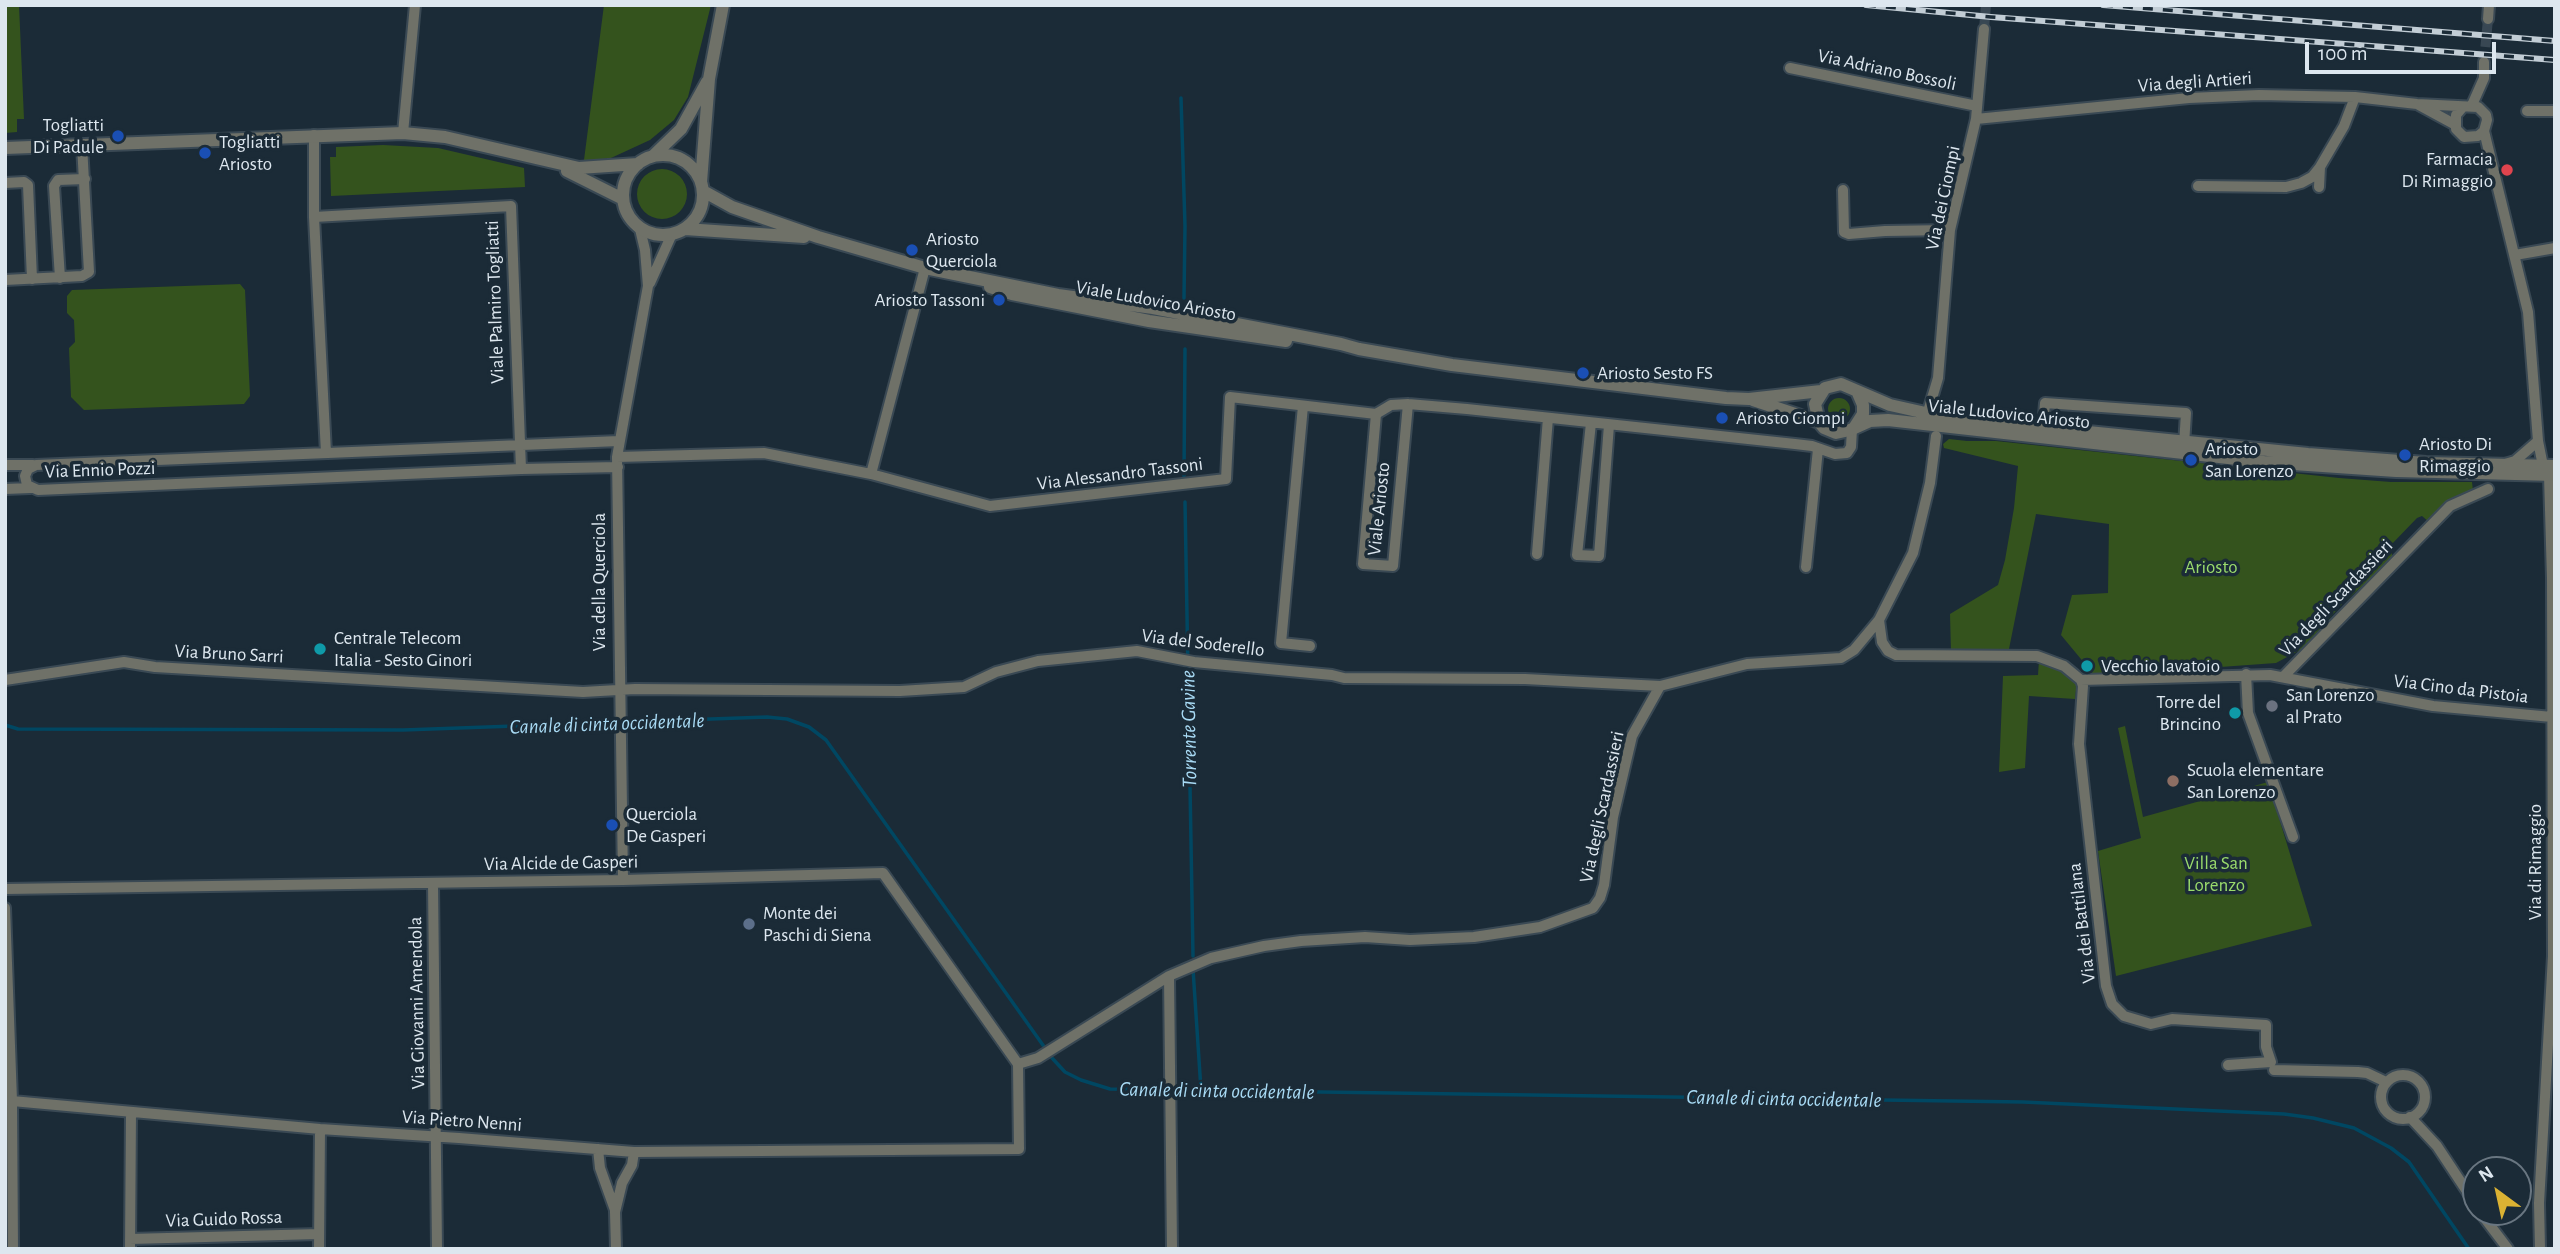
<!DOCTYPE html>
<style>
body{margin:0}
#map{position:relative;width:2560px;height:1254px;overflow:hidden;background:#1b2b37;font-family:"Alegreya Sans",sans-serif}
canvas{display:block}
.frame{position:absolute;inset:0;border:7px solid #dde7ef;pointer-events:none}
.north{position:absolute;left:2462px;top:1156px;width:70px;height:70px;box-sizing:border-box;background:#1b2b37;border:2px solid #697681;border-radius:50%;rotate:327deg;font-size:19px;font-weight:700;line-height:28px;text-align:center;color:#dde7ef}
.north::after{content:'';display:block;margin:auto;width:24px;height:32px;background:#dbb233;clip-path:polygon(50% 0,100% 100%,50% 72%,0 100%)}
.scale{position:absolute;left:2305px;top:42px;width:191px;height:32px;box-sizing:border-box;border:4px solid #dde7ef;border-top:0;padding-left:9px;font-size:21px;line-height:24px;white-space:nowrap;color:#dde7ef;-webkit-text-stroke:5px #1b2b37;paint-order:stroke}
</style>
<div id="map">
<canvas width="2560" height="1254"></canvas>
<div class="frame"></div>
<div class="north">N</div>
<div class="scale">100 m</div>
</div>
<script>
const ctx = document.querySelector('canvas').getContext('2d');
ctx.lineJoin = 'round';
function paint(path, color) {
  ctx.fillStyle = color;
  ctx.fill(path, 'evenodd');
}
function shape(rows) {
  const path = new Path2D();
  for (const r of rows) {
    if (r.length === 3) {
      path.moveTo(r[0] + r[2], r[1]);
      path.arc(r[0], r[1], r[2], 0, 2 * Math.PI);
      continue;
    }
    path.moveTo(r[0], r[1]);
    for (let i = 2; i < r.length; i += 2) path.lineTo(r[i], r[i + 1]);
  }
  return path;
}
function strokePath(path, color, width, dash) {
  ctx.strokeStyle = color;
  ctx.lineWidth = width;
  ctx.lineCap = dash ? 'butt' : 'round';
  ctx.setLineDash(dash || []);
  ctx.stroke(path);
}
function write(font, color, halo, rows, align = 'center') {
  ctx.font = font + ' "Alegreya Sans",sans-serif';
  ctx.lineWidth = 7;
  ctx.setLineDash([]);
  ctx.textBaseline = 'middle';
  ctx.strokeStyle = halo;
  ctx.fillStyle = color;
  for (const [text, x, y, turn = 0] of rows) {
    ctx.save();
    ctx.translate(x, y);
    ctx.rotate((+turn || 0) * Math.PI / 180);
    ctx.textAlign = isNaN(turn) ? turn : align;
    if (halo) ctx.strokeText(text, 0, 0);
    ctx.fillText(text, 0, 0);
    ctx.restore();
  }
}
paint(shape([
 [5,5,19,5,24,119,17,119,17,132,5,133],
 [604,5,711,5,688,97,674,120,650,140,611,158,588,161,584,160],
 [383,145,438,148,524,168,525,187,331,196,330,157,336,157,336,147],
 [662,194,25],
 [240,284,245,290,250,396,244,404,84,410,71,397,69,348,75,342,74,320,67,313,67,296,72,290],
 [1839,409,11],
 [1949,439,1967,441,1996,441,2339,478,2391,482,2472,482,2473,491,2429,522,2422,516,2417,518,2390,546,2393,559,2343,603,2302,649,2276,663,2095,676,2061,635,2072,595,2108,593,2109,524,2036,514,2008,654,1951,652,1950,614,1998,585,2005,560,2014,508,2018,466,1944,448,1943,444],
 [2039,660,2053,661,2077,682,2075,699,2029,696,2025,768,1999,772,2003,676,2038,675],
 [2125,726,2143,817,2268,782,2312,926,2116,976,2098,851,2141,838,2118,728]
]), '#34531d');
strokePath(shape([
 [1181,98,1185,226,1184,298],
 [1184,476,1185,349],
 [1185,502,1193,956],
 [5,725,18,729,403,730,767,717,787,719,809,727,826,740,1045,1048],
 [1193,969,1201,1090],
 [1052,1058,1065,1072,1081,1080,1110,1089,2023,1102,2284,1114,2313,1118,2354,1128,2391,1148,2409,1162,2469,1249]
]), '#004762', 3.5);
strokePath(shape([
 [1984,29,1986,5],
 [2484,62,2488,19]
]), '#384753', 10, [10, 5]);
const minor = shape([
 [2488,19,2489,5],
 [1790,68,1977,106],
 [2419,105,2454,124],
 [2472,105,2484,78,2484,62],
 [2527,111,2555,111],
 [1976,119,2189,98,2259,95,2355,97,2417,104,2478,107,2486,115,2487,120,2484,131,2478,136,2464,137,2456,129,2456,115,2462,108],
 [2484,131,2528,312,2538,441],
 [403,133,415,5],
 [314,135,314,217,326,453],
 [5,183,24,182,28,185,32,279],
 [2198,186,2286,187,2301,183,2312,177,2320,167,2344,126,2355,97],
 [2319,187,2320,167],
 [1843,190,1844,232,1849,234,1885,231,1950,230],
 [314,217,511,206,521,469],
 [2515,255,2555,248],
 [925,268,871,474,990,506,1226,479,1230,397,1376,414,1391,405,1408,404,1467,409,1795,444,1812,446,1835,454,1847,453,1851,447,1852,429],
 [60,278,54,186,58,180,85,179],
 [5,280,82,276,89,272,82,145],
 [650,283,672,234],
 [1303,406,1281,643,1310,646],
 [1376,414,1363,564,1393,566,1408,404],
 [1927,415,1938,378,1950,230,1976,119,1984,29],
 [1591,423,1577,555,1599,556,1609,425],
 [2043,427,2045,403,2186,413,2184,445,2181,446],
 [617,457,764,453,871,474],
 [2505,464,2515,461,2538,441,2543,466],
 [5,465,33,465],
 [618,467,521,469,38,490,27,485,25,476,28,469,36,465,619,441],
 [5,489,30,488],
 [1537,554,1548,418],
 [1806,567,1818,449],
 [1879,620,1882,642,1888,651,1896,655,2037,656,2064,666,2081,680,2270,675,2433,706,2552,717],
 [2246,674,2248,713,2293,837],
 [2283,677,2450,506,2488,489],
 [5,680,124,662,155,667,583,692,635,689,900,691,964,687,996,672,1038,661,1137,651,1194,662,1332,675,1344,678,1525,679,1660,686],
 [2081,680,2083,686,2079,744,2106,986,2112,1004,2124,1016,2151,1024,2172,1019,2266,1025,2266,1047,2271,1062,2228,1065],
 [623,880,617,457,648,286,645,250,640,229],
 [433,883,437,1249],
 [5,889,623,880,883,873,1018,1064],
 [5,908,12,1101,13,1249],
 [1169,976,1172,1249],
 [1018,1064,1038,1058,1169,976,1211,958,1264,946,1301,941,1365,937,1410,940,1474,937,1540,927,1593,908,1600,898,1604,885,1613,817,1632,736,1660,686,1747,664,1841,658,1854,650,1879,620,1913,553,1930,483,1936,436],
 [2274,1070,2358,1072,2367,1073,2386,1082],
 [2403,1097,22],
 [12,1101,320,1129,459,1138,634,1152,1019,1149,1018,1064],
 [2410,1117,2437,1146,2476,1205],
 [598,1149,600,1168,615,1210],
 [2480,1212,2508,1249],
 [130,1239,319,1234],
 [130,1249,131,1112],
 [319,1249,320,1129],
 [616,1249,615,1212,622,1183,632,1165,634,1152],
 [2540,1249,2539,1203,2553,956,2552,578,2549,475]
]);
const tertiary = shape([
 [5,148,403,133,445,137,579,168,638,164],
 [663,195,40],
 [653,156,681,129,707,82],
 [567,171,623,199],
 [701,182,709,79,723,5],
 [703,191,732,207,818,237,925,268,1058,295,1153,308,1341,344,1359,349,1452,365,1726,398,1749,399,1821,391],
 [685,229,804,237],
 [990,287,1012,294,1149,321,1286,341],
 [1753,400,1819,422],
 [1854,428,1863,414,1863,405,1857,391],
 [2555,466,2426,463,2308,454,1948,418,1890,405,1841,384,1825,388,1815,404,1819,422,1824,428,1836,433,1850,430,1870,421,1888,420,2264,462,2396,471,2555,475]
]);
strokePath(minor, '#3a4954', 14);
strokePath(tertiary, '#3a4954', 16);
strokePath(minor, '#6f7168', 10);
strokePath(tertiary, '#6f7168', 12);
const rail = shape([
 [1866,5,1991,17,2555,60],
 [2103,5,2555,41]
]);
strokePath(rail, '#c2cdd5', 6);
strokePath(rail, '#1b2b37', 3.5, [10]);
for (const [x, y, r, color] of [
 [118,136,7,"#1a4fb4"],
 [205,153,7,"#1a4fb4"],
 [2507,170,7,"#e0444e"],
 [912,250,7,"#1a4fb4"],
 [999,300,7,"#1a4fb4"],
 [1583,373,7,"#1a4fb4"],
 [1722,418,7,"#1a4fb4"],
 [2405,455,7,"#1a4fb4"],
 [2191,460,7,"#1a4fb4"],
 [320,649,7,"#0f9aa8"],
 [2087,666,7,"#0f9aa8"],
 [2272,706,7,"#6b7280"],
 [2235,713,7,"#0f9aa8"],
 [2173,781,7,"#8d6e63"],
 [612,825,7,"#1a4fb4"],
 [749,924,7,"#5c6f8a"]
]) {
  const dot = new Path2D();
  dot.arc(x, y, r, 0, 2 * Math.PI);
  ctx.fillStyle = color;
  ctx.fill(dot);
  strokePath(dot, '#1b2b37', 2.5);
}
write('19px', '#dde7ef', '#1b2b37', [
 ["Via Adriano Bossoli",1887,70,12],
 ["Via degli Artieri",2195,82,-4],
 ["Via dei Ciompi",1943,198,-78],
 ["Viale Ludovico Ariosto",1156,301,10],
 ["Viale Palmiro Togliatti",495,302,-92],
 ["Viale Ludovico Ariosto",2009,414,6],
 ["Via Ennio Pozzi",100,470,-2],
 ["Via Alessandro Tassoni",1120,474,-7],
 ["Viale Ariosto",1379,509,-84],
 ["Via della Querciola",599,582,-90],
 ["Via degli Scardassieri",2336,598,-46],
 ["Via del Soderello",1203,643,7],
 ["Via Bruno Sarri",229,654,3],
 ["Via Cino da Pistoia",2461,689,7],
 ["Via degli Scardassieri",1602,807,-78],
 ["Via di Rimaggio",2535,862,-90],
 ["Via Alcide de Gasperi",561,863,-1],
 ["Via dei Battilana",2082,923,-97],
 ["Via Giovanni Amendola",417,1003,-91],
 ["Via Pietro Nenni",462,1121,4],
 ["Via Guido Rossa",224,1219,-2]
]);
write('19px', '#dde7ef', '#1b2b37', [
 ["Togliatti",104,125,"right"],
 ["Di Padule",104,147,"right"],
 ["Togliatti",219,142],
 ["Ariosto",219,164],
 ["Farmacia",2493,159,"right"],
 ["Di Rimaggio",2493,181,"right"],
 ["Ariosto",926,239],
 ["Querciola",926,261],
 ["Ariosto Tassoni",985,300,"right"],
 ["Ariosto Sesto FS",1597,373],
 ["Ariosto Ciompi",1736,418],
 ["Ariosto Di",2419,444],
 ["Rimaggio",2419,466],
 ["Ariosto",2205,449],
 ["San Lorenzo",2205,471],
 ["Centrale Telecom",334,638],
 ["Italia - Sesto Ginori",334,660],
 ["Vecchio lavatoio",2101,666],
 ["San Lorenzo",2286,695],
 ["al Prato",2286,717],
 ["Torre del",2221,702,"right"],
 ["Brincino",2221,724,"right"],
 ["Scuola elementare",2187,770],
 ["San Lorenzo",2187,792],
 ["Querciola",626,814],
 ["De Gasperi",626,836],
 ["Monte dei",763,913],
 ["Paschi di Siena",763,935]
], 'left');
write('19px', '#9adb6c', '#1b2b37', [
 ["Ariosto",2211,567],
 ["Villa San",2216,863],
 ["Lorenzo",2216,885]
]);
write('italic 21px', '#a8daf4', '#1b2b37', [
 ["Canale di cinta occidentale",607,724,-2],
 ["Torrente Gavine",1189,729,-91],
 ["Canale di cinta occidentale",1217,1091,1],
 ["Canale di cinta occidentale",1784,1099,1]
]);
</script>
